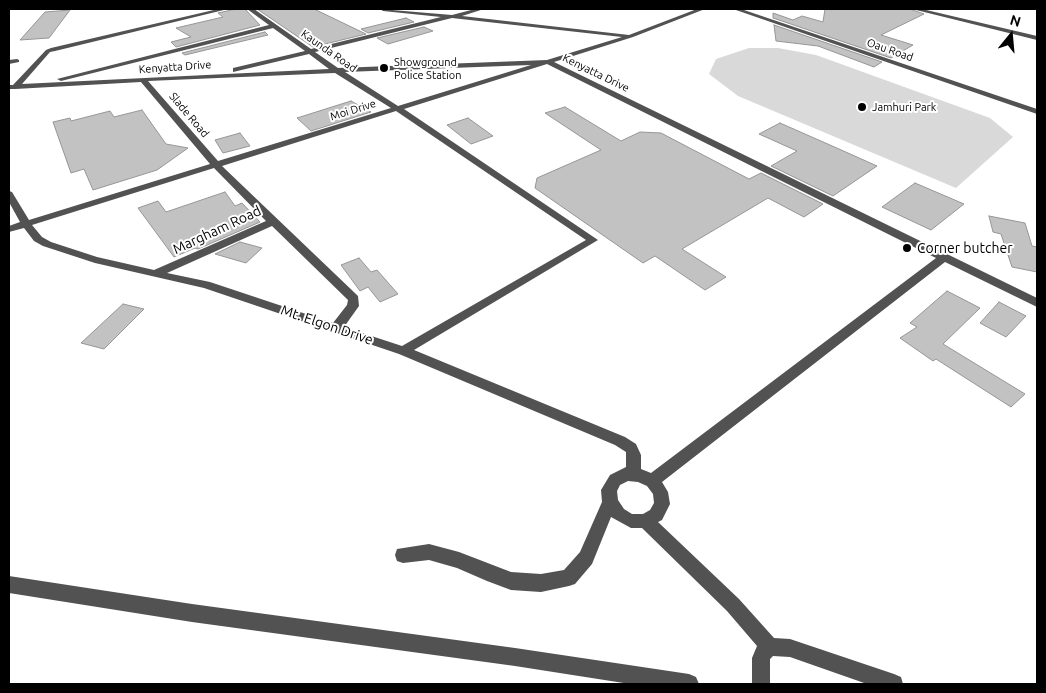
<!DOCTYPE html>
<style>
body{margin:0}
#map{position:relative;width:1046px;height:693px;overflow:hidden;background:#fff;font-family:Ubuntu,sans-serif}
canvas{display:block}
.frame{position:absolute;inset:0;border:10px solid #000;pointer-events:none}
.north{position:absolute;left:986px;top:10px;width:50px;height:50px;-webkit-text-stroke:4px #fff;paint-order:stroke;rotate:17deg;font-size:14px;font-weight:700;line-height:20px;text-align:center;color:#000}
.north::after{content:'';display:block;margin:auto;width:18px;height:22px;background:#000;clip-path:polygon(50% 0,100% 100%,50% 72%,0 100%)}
</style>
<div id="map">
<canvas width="1046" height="693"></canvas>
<div class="frame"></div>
<div class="north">N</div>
</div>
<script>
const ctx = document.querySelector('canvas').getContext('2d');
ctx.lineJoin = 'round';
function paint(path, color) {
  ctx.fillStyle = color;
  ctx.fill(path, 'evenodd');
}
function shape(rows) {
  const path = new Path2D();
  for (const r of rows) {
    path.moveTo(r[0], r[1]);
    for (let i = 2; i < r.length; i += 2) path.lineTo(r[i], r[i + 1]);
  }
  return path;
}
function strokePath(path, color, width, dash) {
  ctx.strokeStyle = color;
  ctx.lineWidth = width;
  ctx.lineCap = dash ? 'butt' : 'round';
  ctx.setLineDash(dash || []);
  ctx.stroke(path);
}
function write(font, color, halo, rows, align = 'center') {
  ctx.font = font + ' Ubuntu,sans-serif';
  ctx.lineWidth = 4;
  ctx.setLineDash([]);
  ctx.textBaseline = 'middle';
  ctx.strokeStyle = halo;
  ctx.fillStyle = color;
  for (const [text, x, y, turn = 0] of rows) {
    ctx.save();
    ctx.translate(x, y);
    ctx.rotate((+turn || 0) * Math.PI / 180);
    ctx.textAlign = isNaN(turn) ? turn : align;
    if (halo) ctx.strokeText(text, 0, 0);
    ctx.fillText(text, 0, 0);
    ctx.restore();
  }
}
paint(shape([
 [749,48,778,48,816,55,990,118,1013,137,956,188,738,96,709,74,716,59]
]), '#d9d9d9');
const building = shape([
 [236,9,245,9,260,25,176,47,171,42,191,37,176,28,223,17,218,13,236,9],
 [257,9,314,9,366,34,313,47,257,9],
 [825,9,910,9,924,14,881,35,913,45,891,58,773,18,773,13,793,20,802,16,823,22,825,9],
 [70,10,49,38,20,40,45,12,70,10],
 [406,18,414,22,368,33,361,29,406,18],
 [774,25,882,62,874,67,818,46,776,41,774,25],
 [424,27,433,31,388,44,377,38,424,27],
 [265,32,268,35,185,55,182,53,265,32],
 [351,101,371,112,311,131,297,118,351,101],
 [565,107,621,141,640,132,661,133,749,179,761,173,823,204,804,217,768,198,682,249,726,277,705,290,655,256,643,263,535,188,537,178,601,150,545,113,565,107],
 [142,110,166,144,188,148,157,170,93,190,84,169,71,173,53,122,70,118,71,121,110,111,114,117,142,110],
 [468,118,493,136,471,144,447,125,468,118],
 [780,123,839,149,877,166,833,196,771,166,797,151,759,134,780,123],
 [240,133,250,146,223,153,215,140,240,133],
 [915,183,964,204,931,230,882,207,915,183],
 [225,192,235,206,242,203,260,222,198,249,195,248,174,257,138,208,158,201,166,212,225,192],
 [989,216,1025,223,1032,246,1037,247,1037,272,1012,267,1001,234,993,232,989,216],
 [240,242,262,248,246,263,215,254,240,242],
 [359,258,371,272,377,270,398,294,380,302,368,287,360,291,341,265,359,258],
 [947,291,980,308,943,344,1025,394,1011,407,936,359,933,361,900,338,917,327,910,323,947,291],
 [999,302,1026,316,1006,337,980,323,999,302],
 [123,304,144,309,104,349,81,343,123,304]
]);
paint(building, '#c2c2c2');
strokePath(building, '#969696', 1);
paint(shape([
 [218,9,228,9,55,51,50,52,22,84,329,69,309,54,233,72,233,68,305,51,273,28,61,81,57,79,269,25,247,9,254,9,311,49,441,17,383,11,380,9,452,15,475,9,484,9,462,16,629,35,697,9,705,9,633,37,554,62,1037,298,1037,307,945,262,662,482,668,492,670,504,662,520,658,522,739,599,774,638,790,639,894,674,901,677,903,684,867,684,790,657,773,656,770,659,770,684,752,684,752,658,757,646,727,611,642,528,631,528,611,517,592,564,575,584,569,586,541,592,511,590,487,581,457,568,429,560,403,563,397,561,395,555,397,549,429,544,459,552,511,572,541,574,564,570,580,552,602,502,601,490,610,475,626,467,626,452,615,445,399,354,204,288,95,263,43,246,34,241,24,228,9,232,9,226,20,222,9,202,9,191,12,192,29,220,210,164,141,82,15,89,9,89,9,85,13,85,46,50,51,48,218,9],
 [452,18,622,37,547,60,338,68,315,52,452,18],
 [547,64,936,258,651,473,641,469,641,455,636,444,625,437,414,350,598,240,404,109,547,64],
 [531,65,398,106,345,72,531,65],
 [335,73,391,108,218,161,148,81,335,73],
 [396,111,586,240,402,346,344,327,359,306,358,296,222,166,396,111],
 [214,168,266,221,154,270,97,257,51,242,42,237,32,225,214,168],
 [272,226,348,300,347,305,333,323,210,282,167,273,272,226],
 [628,481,638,482,647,486,653,494,654,503,650,510,643,514,632,514,624,509,618,500,617,491,620,485,628,481],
 [733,9,741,9,1037,109,1037,114,733,9],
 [912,9,922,9,1037,36,1037,40,912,9],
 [17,59,19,60,19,62,9,64,9,60,17,59],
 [9,576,192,604,515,648,689,674,696,677,699,684,630,684,515,666,192,622,9,593,9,576]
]), '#525252');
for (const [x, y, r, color] of [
 [384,68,5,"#000"],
 [862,107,5,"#000"],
 [907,248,5,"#000"]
]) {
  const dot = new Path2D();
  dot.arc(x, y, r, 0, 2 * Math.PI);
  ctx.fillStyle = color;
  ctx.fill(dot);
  strokePath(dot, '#fff', 2);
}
write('11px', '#000', '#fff', [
 ["Oau Road",890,50,19],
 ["Kaunda Road",329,51,35],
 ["Kenyatta Drive",175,67,-4],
 ["Kenyatta Drive",596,73,26],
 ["Moi Drive",353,110,-17],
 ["Slade Road",189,115,50]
]);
write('11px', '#000', '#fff', [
 ["Showground",394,62],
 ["Police Station",394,75],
 ["Jamhuri Park",872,107]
], 'left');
write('14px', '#000', '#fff', [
 ["Margham Road",217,230,-25],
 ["Mt. Elgon Drive",327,325,19]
]);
write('14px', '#000', '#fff', [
 ["Corner butcher",917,248]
], 'left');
</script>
